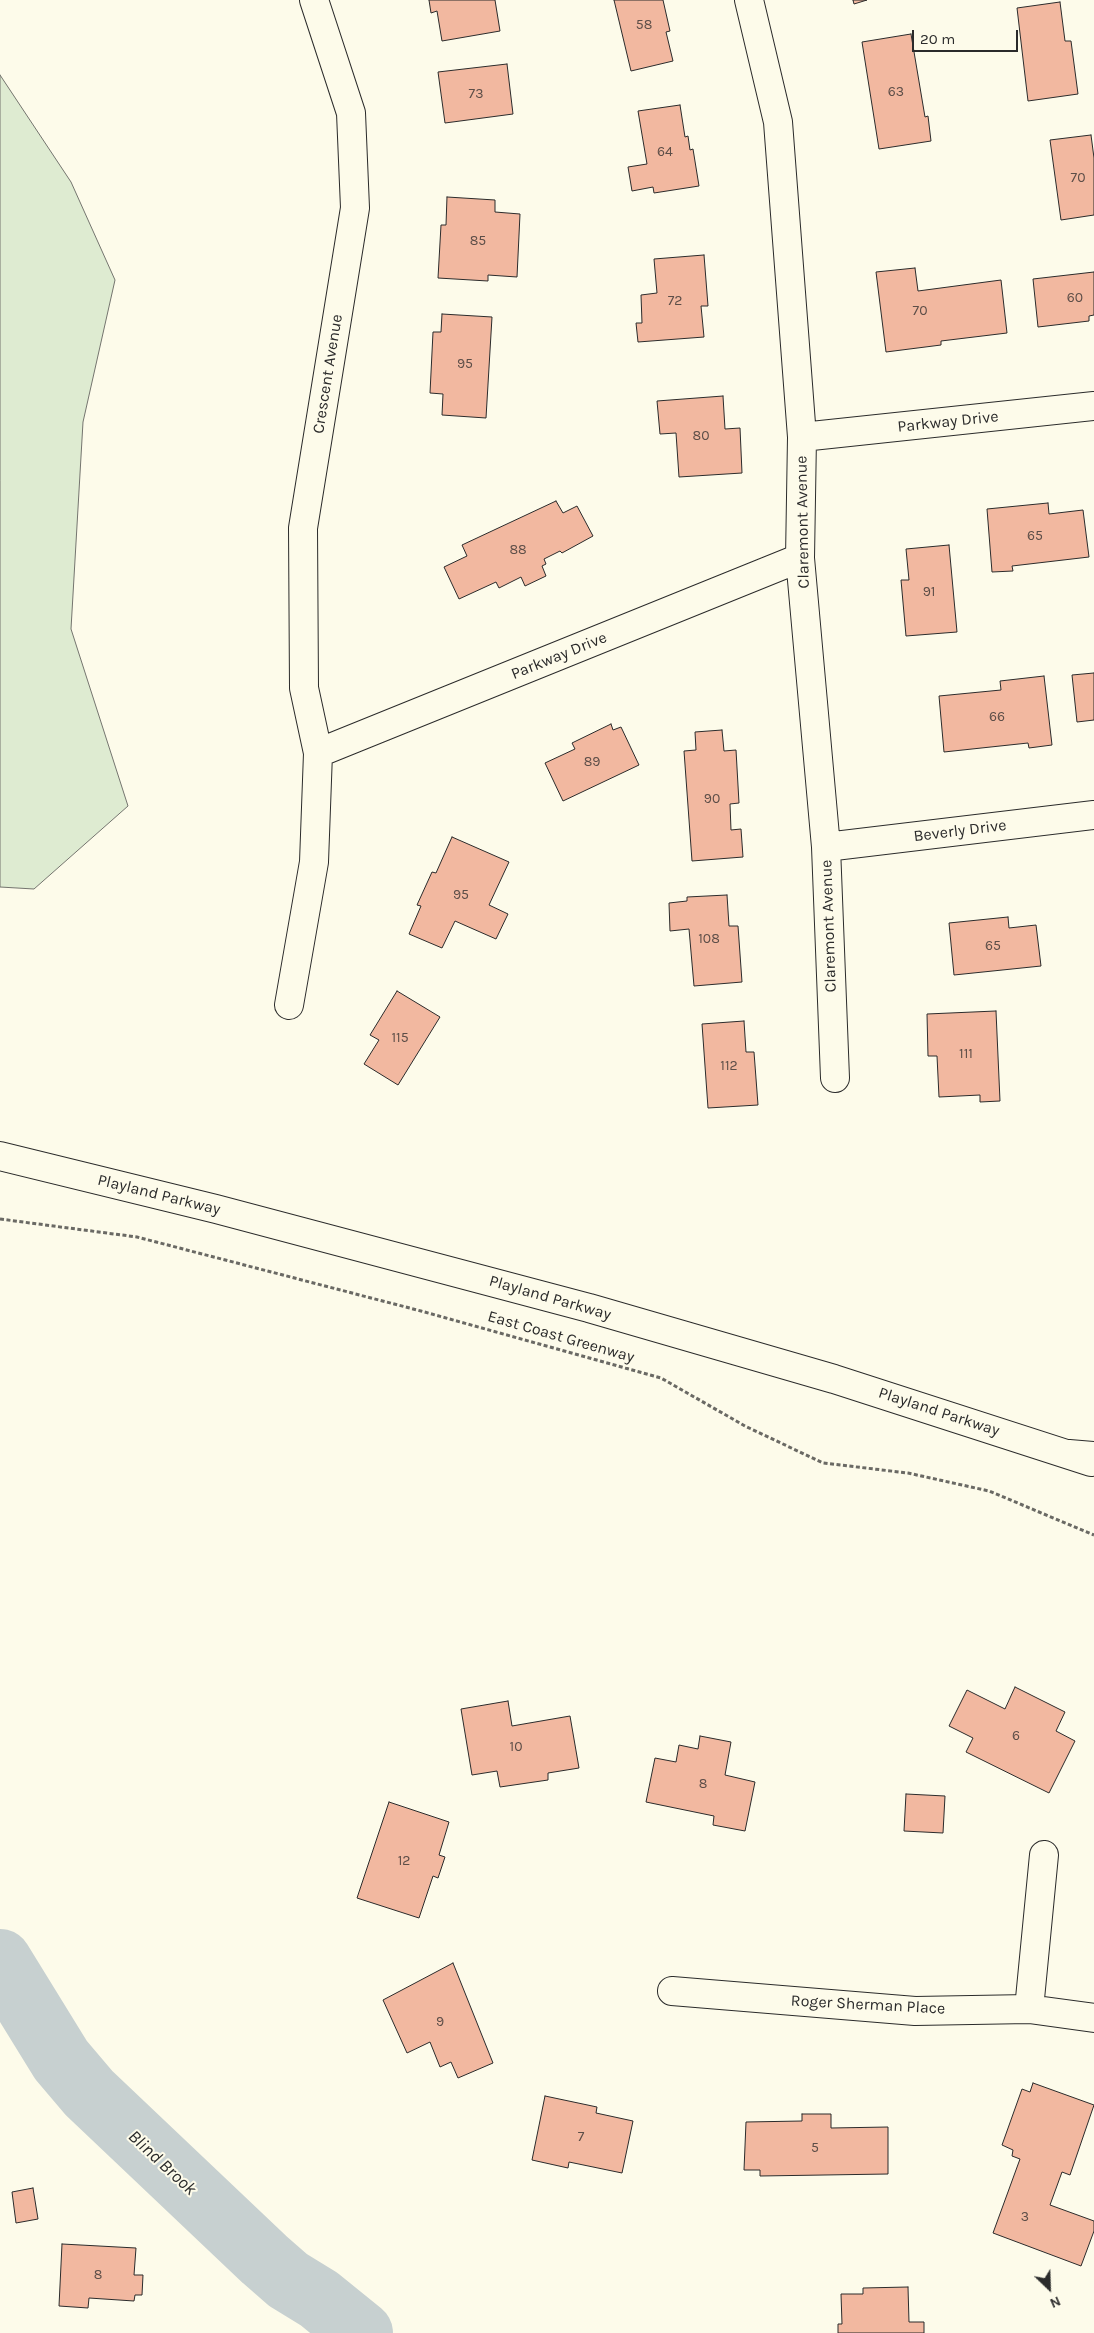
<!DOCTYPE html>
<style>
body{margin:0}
#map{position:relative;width:1094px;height:2333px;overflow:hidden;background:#fdfbea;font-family:Karla,sans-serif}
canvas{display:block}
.north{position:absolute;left:1024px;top:2263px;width:50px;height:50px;-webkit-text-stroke:4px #fdfbea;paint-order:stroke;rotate:156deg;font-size:14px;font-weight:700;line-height:20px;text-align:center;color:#2b2b2b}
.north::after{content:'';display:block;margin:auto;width:18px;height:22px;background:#2b2b2b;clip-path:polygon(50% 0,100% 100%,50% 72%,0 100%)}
.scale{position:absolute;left:912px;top:30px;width:106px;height:22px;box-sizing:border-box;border:2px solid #2b2b2b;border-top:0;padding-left:6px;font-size:15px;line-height:18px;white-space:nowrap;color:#2b2b2b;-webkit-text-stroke:4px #fdfbea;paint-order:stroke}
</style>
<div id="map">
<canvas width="1094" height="2333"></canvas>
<div class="north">N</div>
<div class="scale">20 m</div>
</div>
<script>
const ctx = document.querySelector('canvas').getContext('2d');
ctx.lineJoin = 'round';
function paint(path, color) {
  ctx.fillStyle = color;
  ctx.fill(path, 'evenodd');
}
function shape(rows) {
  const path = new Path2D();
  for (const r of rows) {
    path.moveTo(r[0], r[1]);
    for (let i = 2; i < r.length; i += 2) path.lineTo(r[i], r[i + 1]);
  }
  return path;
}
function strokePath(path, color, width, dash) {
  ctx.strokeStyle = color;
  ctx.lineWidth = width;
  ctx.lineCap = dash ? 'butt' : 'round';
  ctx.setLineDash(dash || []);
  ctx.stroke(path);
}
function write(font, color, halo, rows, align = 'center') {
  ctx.font = font + ' Karla,sans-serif';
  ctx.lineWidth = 4;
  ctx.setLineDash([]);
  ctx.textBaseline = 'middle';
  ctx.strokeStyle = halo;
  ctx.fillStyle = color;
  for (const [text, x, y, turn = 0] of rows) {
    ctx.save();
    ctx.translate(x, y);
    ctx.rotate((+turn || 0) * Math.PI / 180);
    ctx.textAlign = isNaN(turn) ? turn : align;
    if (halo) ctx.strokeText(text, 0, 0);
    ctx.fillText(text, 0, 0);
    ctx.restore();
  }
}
const green = shape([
 [0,75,71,182,115,280,83,422,71,629,128,806,34,889,0,887,0,75]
]);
paint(green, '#deebd1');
strokePath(green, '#74746e', 1);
strokePath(shape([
 [0,1961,61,2060,89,2093,264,2259,288,2280,319,2299,361,2333]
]), '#c7d0d0', 64);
const building = shape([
 [429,0,495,0,500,31,442,41,437,11,431,13,429,0],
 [614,0,663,0,670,31,666,32,673,61,631,71,614,0],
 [853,0,867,0,854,4,853,0],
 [1060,2,1065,41,1071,41,1078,94,1028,101,1017,8,1060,2],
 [911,34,925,117,928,116,931,141,879,149,862,42,911,34],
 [507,64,513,114,445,123,438,72,507,64],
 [680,105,685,137,688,136,690,150,693,149,699,186,654,193,653,187,632,191,628,167,647,164,638,111,680,105],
 [1091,135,1094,158,1094,215,1061,220,1050,140,1091,135],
 [447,197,495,200,495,212,520,214,517,277,488,275,488,281,438,278,441,225,446,225,447,197],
 [704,255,708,306,701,306,704,337,638,342,636,323,642,323,641,295,657,293,654,259,704,255],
 [915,268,918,291,1001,280,1007,333,941,341,941,345,886,352,876,272,915,268],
 [1094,272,1094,315,1089,316,1089,321,1038,327,1033,279,1094,272],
 [442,314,492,317,486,418,442,415,443,394,430,393,433,332,441,332,442,314],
 [723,396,725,429,740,428,742,473,679,477,676,433,660,434,657,401,723,396],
 [556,501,563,513,577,506,593,536,562,553,560,551,544,559,546,564,542,566,546,576,525,586,521,577,499,588,496,582,459,599,444,567,467,556,462,545,556,501],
 [1048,503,1049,514,1083,510,1089,557,1012,566,1013,571,992,572,987,509,1048,503],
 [949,545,957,632,906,636,901,580,909,580,906,549,949,545],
 [1094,673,1094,720,1077,722,1072,675,1094,673],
 [1044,676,1052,745,1029,748,1028,743,944,752,939,696,1001,690,1000,681,1044,676],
 [611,724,613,730,621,727,639,765,563,801,545,763,575,749,572,743,611,724],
 [722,730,724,751,736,750,739,803,730,804,731,830,741,829,743,857,692,861,684,751,696,750,695,732,722,730],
 [452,837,509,862,489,905,508,914,496,939,455,921,442,948,409,934,421,906,417,905,432,872,436,873,452,837],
 [727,895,729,926,738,926,742,982,694,986,689,929,670,931,669,903,687,901,687,897,727,895],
 [1008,917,1009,928,1036,925,1041,966,954,975,949,923,1008,917],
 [397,991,440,1017,398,1085,364,1064,379,1040,370,1035,397,991],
 [996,1011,1000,1101,980,1102,980,1095,939,1097,937,1056,928,1056,927,1014,996,1011],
 [744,1021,746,1052,754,1052,758,1105,708,1108,702,1024,744,1021],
 [1015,1687,1065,1712,1056,1731,1075,1741,1049,1793,966,1752,973,1738,949,1726,967,1690,1005,1709,1015,1687],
 [508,1701,512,1726,570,1716,579,1768,548,1773,548,1780,500,1787,497,1771,472,1775,461,1709,508,1701],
 [700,1736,731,1742,725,1775,755,1782,745,1831,713,1825,714,1816,646,1802,655,1758,676,1762,679,1745,698,1749,700,1736],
 [906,1794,945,1796,943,1833,904,1831,906,1794],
 [389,1802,449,1822,439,1855,445,1857,438,1878,433,1876,419,1918,357,1898,389,1802],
 [453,1963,493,2063,458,2078,451,2062,440,2067,430,2042,407,2053,383,2000,453,1963],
 [1033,2083,1094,2105,1070,2175,1062,2172,1050,2205,1094,2221,1094,2231,1081,2266,993,2233,1020,2159,1012,2156,1013,2150,1002,2145,1022,2089,1030,2092,1033,2083],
 [545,2096,597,2107,596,2113,633,2121,622,2173,569,2162,568,2168,532,2160,545,2096],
 [802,2114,831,2114,831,2128,888,2127,888,2174,760,2176,760,2170,744,2170,746,2122,802,2121,802,2114],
 [33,2188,38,2219,16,2223,12,2192,33,2188],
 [62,2244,136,2248,134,2275,143,2275,142,2295,135,2295,134,2301,89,2298,88,2308,59,2306,62,2244],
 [908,2287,909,2322,924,2322,924,2333,838,2333,838,2324,842,2324,841,2294,863,2294,863,2288,908,2287]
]);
paint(building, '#f2b8a0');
strokePath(building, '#2b2b2b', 1);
const minor = shape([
 [749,0,778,122,802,437,800,558,826,847,835,1078],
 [802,437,1094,406],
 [318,753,800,558],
 [826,847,1094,815],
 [289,1005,314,862,318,753,304,688,303,528,355,208,351,113,314,0],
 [672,1991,915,2011,1029,2009,1094,2018],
 [1029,2009,1044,1855]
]);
const secondary = shape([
 [0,1156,216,1209,589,1308,834,1379,1091,1462]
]);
const primary = shape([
 [1069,1454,1094,1456]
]);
strokePath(minor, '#2b2b2b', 30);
strokePath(secondary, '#2b2b2b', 30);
strokePath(primary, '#2b2b2b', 30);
strokePath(shape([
 [0,1219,137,1237,421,1311,661,1378,745,1426,823,1463,908,1473,989,1491,1094,1535]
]), '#6a6964', 3, [4, 2.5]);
strokePath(minor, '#fdfbea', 28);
strokePath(secondary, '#fdfbea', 28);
strokePath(primary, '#fdfbea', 28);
write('14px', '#5d4e48', null, [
 ["58",644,25],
 ["63",896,92],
 ["73",476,94],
 ["64",665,152],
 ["70",1078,178],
 ["85",478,241],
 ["60",1075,298],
 ["72",675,301],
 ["70",920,311],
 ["95",465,364],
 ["80",701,436],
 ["65",1035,536],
 ["88",518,550],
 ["91",929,592],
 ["66",997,717],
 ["89",592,762],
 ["90",712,799],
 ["95",461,895],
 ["108",709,939],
 ["65",993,946],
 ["115",400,1038],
 ["111",966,1054],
 ["112",729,1066],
 ["6",1016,1736],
 ["10",516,1747],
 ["8",703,1784],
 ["12",404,1861],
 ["9",440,2022],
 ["7",581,2137],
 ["5",815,2148],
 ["3",1025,2217],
 ["8",98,2275]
]);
write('16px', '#2b2b2b', '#fdfbea', [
 ["Crescent Avenue",328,374,-81],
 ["Parkway Drive",948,422,-6],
 ["Claremont Avenue",803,522,-91],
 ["Parkway Drive",559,656,-22],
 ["Beverly Drive",960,831,-7],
 ["Claremont Avenue",829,926,-92],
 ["Playland Parkway",159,1195,14],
 ["Playland Parkway",550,1298,16],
 ["East Coast Greenway",561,1337,16],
 ["Playland Parkway",939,1412,18],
 ["Roger Sherman Place",868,2005,3]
]);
write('italic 18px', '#2b2b2b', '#fdfbea', [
 ["Blind Brook",162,2163,43]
]);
</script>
